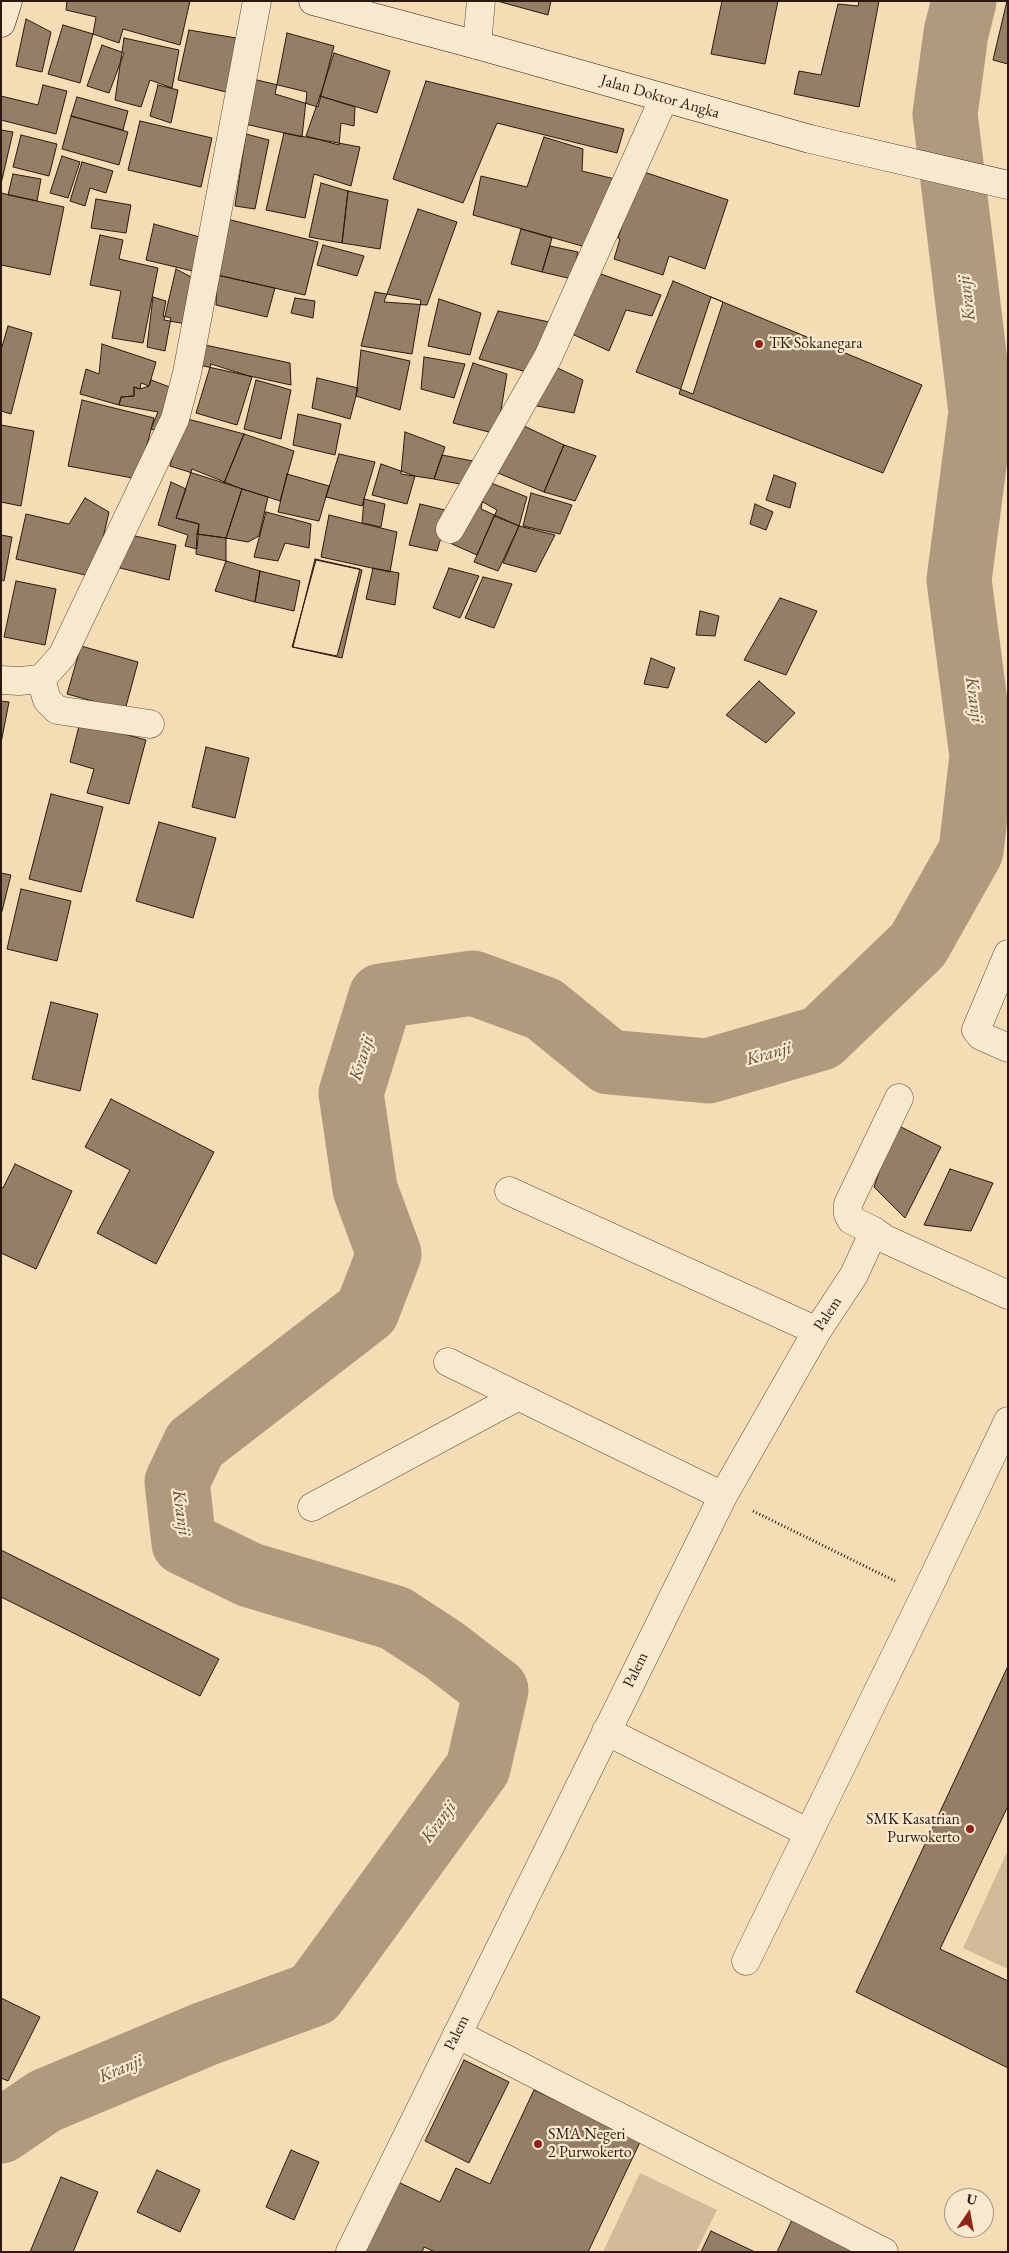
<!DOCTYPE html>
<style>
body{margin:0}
#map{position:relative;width:1009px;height:2253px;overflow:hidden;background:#f4dcb4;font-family:"EB Garamond",serif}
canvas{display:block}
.frame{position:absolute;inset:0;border:2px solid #2c1911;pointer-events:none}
.north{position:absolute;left:944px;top:2188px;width:50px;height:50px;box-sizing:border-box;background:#f8e8ce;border:1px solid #a69582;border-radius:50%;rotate:12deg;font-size:14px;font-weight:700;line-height:20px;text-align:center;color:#2c1911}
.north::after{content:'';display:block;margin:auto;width:18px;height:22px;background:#8f2418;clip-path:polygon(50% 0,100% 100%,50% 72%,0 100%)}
</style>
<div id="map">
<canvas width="1009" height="2253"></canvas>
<div class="frame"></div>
<div class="north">U</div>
</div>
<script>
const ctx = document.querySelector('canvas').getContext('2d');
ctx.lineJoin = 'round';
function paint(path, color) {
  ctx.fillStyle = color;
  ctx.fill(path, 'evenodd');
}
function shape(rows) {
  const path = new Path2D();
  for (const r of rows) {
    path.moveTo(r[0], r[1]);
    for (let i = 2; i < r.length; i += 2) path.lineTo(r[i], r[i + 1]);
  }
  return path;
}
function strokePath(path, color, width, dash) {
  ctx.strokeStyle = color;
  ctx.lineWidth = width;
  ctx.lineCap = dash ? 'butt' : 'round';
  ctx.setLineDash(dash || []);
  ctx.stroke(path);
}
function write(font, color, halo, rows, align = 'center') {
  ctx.font = font + ' "EB Garamond",serif';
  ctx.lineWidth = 4.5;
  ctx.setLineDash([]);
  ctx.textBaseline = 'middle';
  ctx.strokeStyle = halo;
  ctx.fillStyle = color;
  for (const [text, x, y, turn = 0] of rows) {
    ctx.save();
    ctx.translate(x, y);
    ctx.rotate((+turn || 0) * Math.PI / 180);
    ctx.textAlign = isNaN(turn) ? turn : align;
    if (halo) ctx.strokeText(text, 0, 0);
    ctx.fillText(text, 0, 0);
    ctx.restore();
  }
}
paint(shape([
 [1008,1850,1008,1969,963,1948],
 [640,2173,717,2210,696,2252,603,2252]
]), '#d2bb98');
strokePath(shape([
 [1,2131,45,2101,205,2034,314,1994,478,1768,496,1690,444,1650,395,1618,250,1575,184,1543,177,1482,195,1444,367,1311,389,1254,365,1189,351,1093,381,996,473,983,544,1009,609,1062,708,1071,821,1038,918,945,971,851,982,756,959,580,981,412,945,114,956,33,964,1]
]), '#b09a7d', 65);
const building = shape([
 [67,1,190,1,180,45,123,29,119,43,93,34,96,17,66,10,67,1],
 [497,1,551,1,548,15,497,1],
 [722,1,778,1,765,64,711,54,722,1],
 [859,1,879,1,859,107,794,94,799,71,821,75,838,4,858,6,859,1],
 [1007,1,1008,1,1008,64,993,60,1007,1],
 [26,19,51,32,42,72,16,66,26,19],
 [63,25,93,34,80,83,48,74,63,25],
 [189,30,236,38,230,93,178,80,189,30],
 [287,33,334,46,318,107,275,94,287,33],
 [124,38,179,50,172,88,150,80,141,107,115,100,124,38],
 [102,45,124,53,109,93,87,86,102,45],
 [334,53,390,71,377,113,320,96,334,53],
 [253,79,307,92,302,137,245,124,253,79],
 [426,81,624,129,617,153,497,123,463,203,393,179,426,81],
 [43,85,67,91,56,134,1,120,1,96,38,105,43,85],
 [158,85,178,90,171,123,150,116,158,85],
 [320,96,355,107,354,126,341,123,339,145,306,136,320,96],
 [77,97,128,111,123,130,71,116,77,97],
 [71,116,128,132,119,165,62,149,71,116],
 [140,121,212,138,201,187,128,170,140,121],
 [1,130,13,132,1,184,1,130],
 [284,133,360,147,351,186,314,174,305,218,266,210,284,133],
 [246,134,269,140,255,209,235,206,246,134],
 [21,135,57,144,49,176,13,167,21,135],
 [544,137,583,149,582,171,619,180,589,248,473,215,481,176,527,187,544,137],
 [62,156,80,162,68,198,50,193,62,156],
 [82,162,113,171,106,193,90,188,85,206,70,201,82,162],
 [641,171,728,200,705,269,669,256,663,275,614,259,620,239,618,238,641,171],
 [13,174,41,179,37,201,8,195,13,174],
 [321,183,348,191,342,243,309,237,321,183],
 [348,191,388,200,380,249,342,243,348,191],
 [1,193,64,207,50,275,1,265,1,193],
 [96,199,131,205,126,233,91,228,96,199],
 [418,209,457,222,427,305,384,302,418,209],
 [227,219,318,242,305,295,217,275,227,219],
 [154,224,203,238,197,272,146,260,154,224],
 [521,229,552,238,542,272,511,264,521,229],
 [100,235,123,240,119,259,158,268,143,343,112,338,121,291,90,285,100,235],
 [323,245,364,256,357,276,317,265,323,245],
 [550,246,578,252,572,279,542,272,550,246],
 [176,269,193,278,186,324,164,320,176,269],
 [595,272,661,295,652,316,626,310,609,351,570,333,595,272],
 [217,275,275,288,267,317,216,305,217,275],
 [673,281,723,302,693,394,636,372,673,281],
 [375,292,421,300,412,354,361,346,375,292],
 [153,297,166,301,163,316,171,318,165,351,147,347,153,297],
 [711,297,922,385,883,473,679,394,711,297],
 [295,298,315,301,313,318,291,313,295,298],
 [439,299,481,313,470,355,428,346,439,299],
 [498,311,549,322,527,372,479,359,498,311],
 [8,326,32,333,11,414,1,411,1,350,8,326],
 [102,344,156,362,149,386,141,383,140,389,134,387,134,396,121,397,119,405,80,394,86,369,99,374,102,344],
 [205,345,290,363,291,385,199,365,205,345],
 [361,350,410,361,400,410,356,396,361,350],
 [424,357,465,364,454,398,421,389,424,357],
 [473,363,507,374,497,434,453,423,473,363],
 [211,364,252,377,237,425,196,413,211,364],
 [549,364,583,380,574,413,532,405,549,364],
 [317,378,358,388,350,419,312,408,317,378],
 [151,380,175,389,174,435,151,429,158,412,119,405,121,397,134,396,134,387,140,389,149,386,151,380],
 [256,380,291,390,281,439,244,429,256,380],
 [82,400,154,418,138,479,68,466,82,400],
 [298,414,341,424,335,455,293,445,298,414],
 [184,418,244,434,224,483,170,466,184,418],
 [1,425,34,431,21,506,1,502,1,425],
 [522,425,564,445,544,492,498,473,522,425],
 [405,432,445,447,434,479,401,474,405,432],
 [244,434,294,451,280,501,224,483,244,434],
 [564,445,596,456,575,501,544,492,564,445],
 [339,454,375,462,362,506,326,497,339,454],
 [442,455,478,462,470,486,434,479,442,455],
 [381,464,415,476,407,504,372,495,381,464],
 [192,469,242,489,226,538,197,534,199,524,176,518,192,469],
 [287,474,329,486,319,521,278,512,287,474],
 [774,475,796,483,790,508,766,500,774,475],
 [486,481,527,497,519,526,481,509,486,481],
 [171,482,186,489,176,518,199,524,197,549,185,546,188,535,158,525,171,482],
 [242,489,268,497,259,536,248,542,226,538,242,489],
 [531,493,572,505,560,534,523,526,531,493],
 [474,497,497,510,477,555,452,544,474,497],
 [85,498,109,512,94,577,16,559,26,514,69,524,85,498],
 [364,499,385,504,381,527,362,523,364,499],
 [420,504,449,511,437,551,409,545,420,504],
 [755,504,773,512,766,530,750,524,755,504],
 [266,512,311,524,309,548,285,543,278,561,254,557,266,512],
 [329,515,397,532,390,572,321,557,329,515],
 [494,516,519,526,498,571,474,562,494,516],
 [519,526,555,535,536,572,503,563,519,526],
 [126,534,176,545,169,580,120,568,126,534],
 [197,534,226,538,226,561,196,554,197,534],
 [1,535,12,537,4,581,1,580,1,535],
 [315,559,360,569,337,656,293,647,315,559],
 [316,560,362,570,342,658,292,647,316,560],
 [226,561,260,571,255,602,215,591,226,561],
 [373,568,399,573,395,605,366,599,373,568],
 [449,568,479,576,460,618,433,608,449,568],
 [260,571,300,581,294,611,255,602,260,571],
 [483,577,512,584,494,628,465,618,483,577],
 [16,581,56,589,45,645,4,637,16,581],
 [780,598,817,611,786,675,744,660,780,598],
 [700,611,719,616,715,636,696,635,700,611],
 [81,646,138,662,125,710,67,694,81,646],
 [651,658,675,668,668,688,644,684,651,658],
 [759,681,795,713,766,743,726,715,759,681],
 [1,701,9,702,1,743,1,701],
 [80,722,146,740,129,804,87,793,94,769,70,762,80,722],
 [206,747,249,758,235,818,192,807,206,747],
 [51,794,103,807,81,892,29,879,51,794],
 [159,822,216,838,193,918,136,901,159,822],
 [1,873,11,875,1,915,1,873],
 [21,889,71,901,57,961,7,949,21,889],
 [51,1002,98,1014,80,1091,32,1079,51,1002],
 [111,1099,214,1152,156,1264,97,1233,130,1170,85,1147,111,1099],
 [895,1124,941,1147,905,1218,874,1187,895,1124],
 [15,1164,72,1191,36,1269,1,1253,1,1187,3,1188,15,1164],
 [950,1169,993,1183,971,1231,924,1225,950,1169],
 [1,1550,219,1659,200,1696,1,1597,1,1550],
 [1008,1666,1008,1806,940,1949,1008,1981,1008,2068,856,1992,1008,1666],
 [1,1998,40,2017,8,2081,1,2078,1,1998],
 [464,2060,509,2082,469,2163,425,2141,464,2060],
 [534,2090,641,2140,588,2252,435,2252,424,2247,422,2252,365,2252,398,2182,440,2202,456,2168,490,2184,534,2090],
 [291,2150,319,2162,294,2220,266,2207,291,2150],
 [157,2170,200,2190,180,2232,137,2212,157,2170],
 [61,2177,98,2192,73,2252,30,2252,61,2177],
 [798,2207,895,2252,777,2252,798,2207],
 [711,2231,755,2252,701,2252,711,2231]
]);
paint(building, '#947e66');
strokePath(building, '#2c1911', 1);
const street = shape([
 [477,45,481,1],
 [450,529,548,357,664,98],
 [41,679,47,700,57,710,150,724],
 [1,680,19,681,41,679,62,656,175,419,187,373,257,1],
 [1008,954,976,1030,981,1036,1008,1048],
 [509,1191,817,1331],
 [874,1231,851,1220,848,1214,848,1204,899,1098],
 [448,1362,723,1496],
 [312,1507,517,1397],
 [606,1731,807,1832],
 [746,1961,925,1595,1008,1421],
 [457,2034,884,2252],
 [350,2252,723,1496,817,1331,854,1275,874,1231,885,1239,1008,1295]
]);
const secondary = shape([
 [313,1,477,45,810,139,1008,185],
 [1,23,8,1]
]);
strokePath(street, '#5e4a3a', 29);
strokePath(secondary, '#2c1911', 29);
strokePath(shape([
 [753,1511,895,1581]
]), '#2c1911', 3, [1, 2.5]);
strokePath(street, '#f8e8ce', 28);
strokePath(secondary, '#f8e8ce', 28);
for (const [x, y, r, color] of [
 [759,344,5,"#8f2418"],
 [970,1829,5,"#8f2418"],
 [538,2144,5,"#8f2418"]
]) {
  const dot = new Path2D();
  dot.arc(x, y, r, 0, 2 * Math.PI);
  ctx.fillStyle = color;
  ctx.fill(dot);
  strokePath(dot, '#f8e8ce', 2);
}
write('16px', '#2c1911', '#f8e8ce', [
 ["Jalan Doktor Angka",660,97,16],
 ["Palem",828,1314,-57],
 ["Palem",636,1670,-64],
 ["Palem",457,2033,-64]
]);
write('16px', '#2c1911', '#f8e8ce', [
 ["TK Sokanegara",769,344],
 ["SMK Kasatrian",960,1820,"right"],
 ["Purwokerto",960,1838,"right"],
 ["SMA Negeri",548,2135],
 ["2 Purwokerto",548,2153]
], 'left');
write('italic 18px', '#614d3c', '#f8e8ce', [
 ["Kranji",967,298,-97],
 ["Kranji",974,700,82],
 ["Kranji",769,1054,-16],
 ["Kranji",362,1058,-73],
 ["Kranji",181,1513,82],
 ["Kranji",439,1822,-54],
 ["Kranji",121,2069,-23]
]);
</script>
